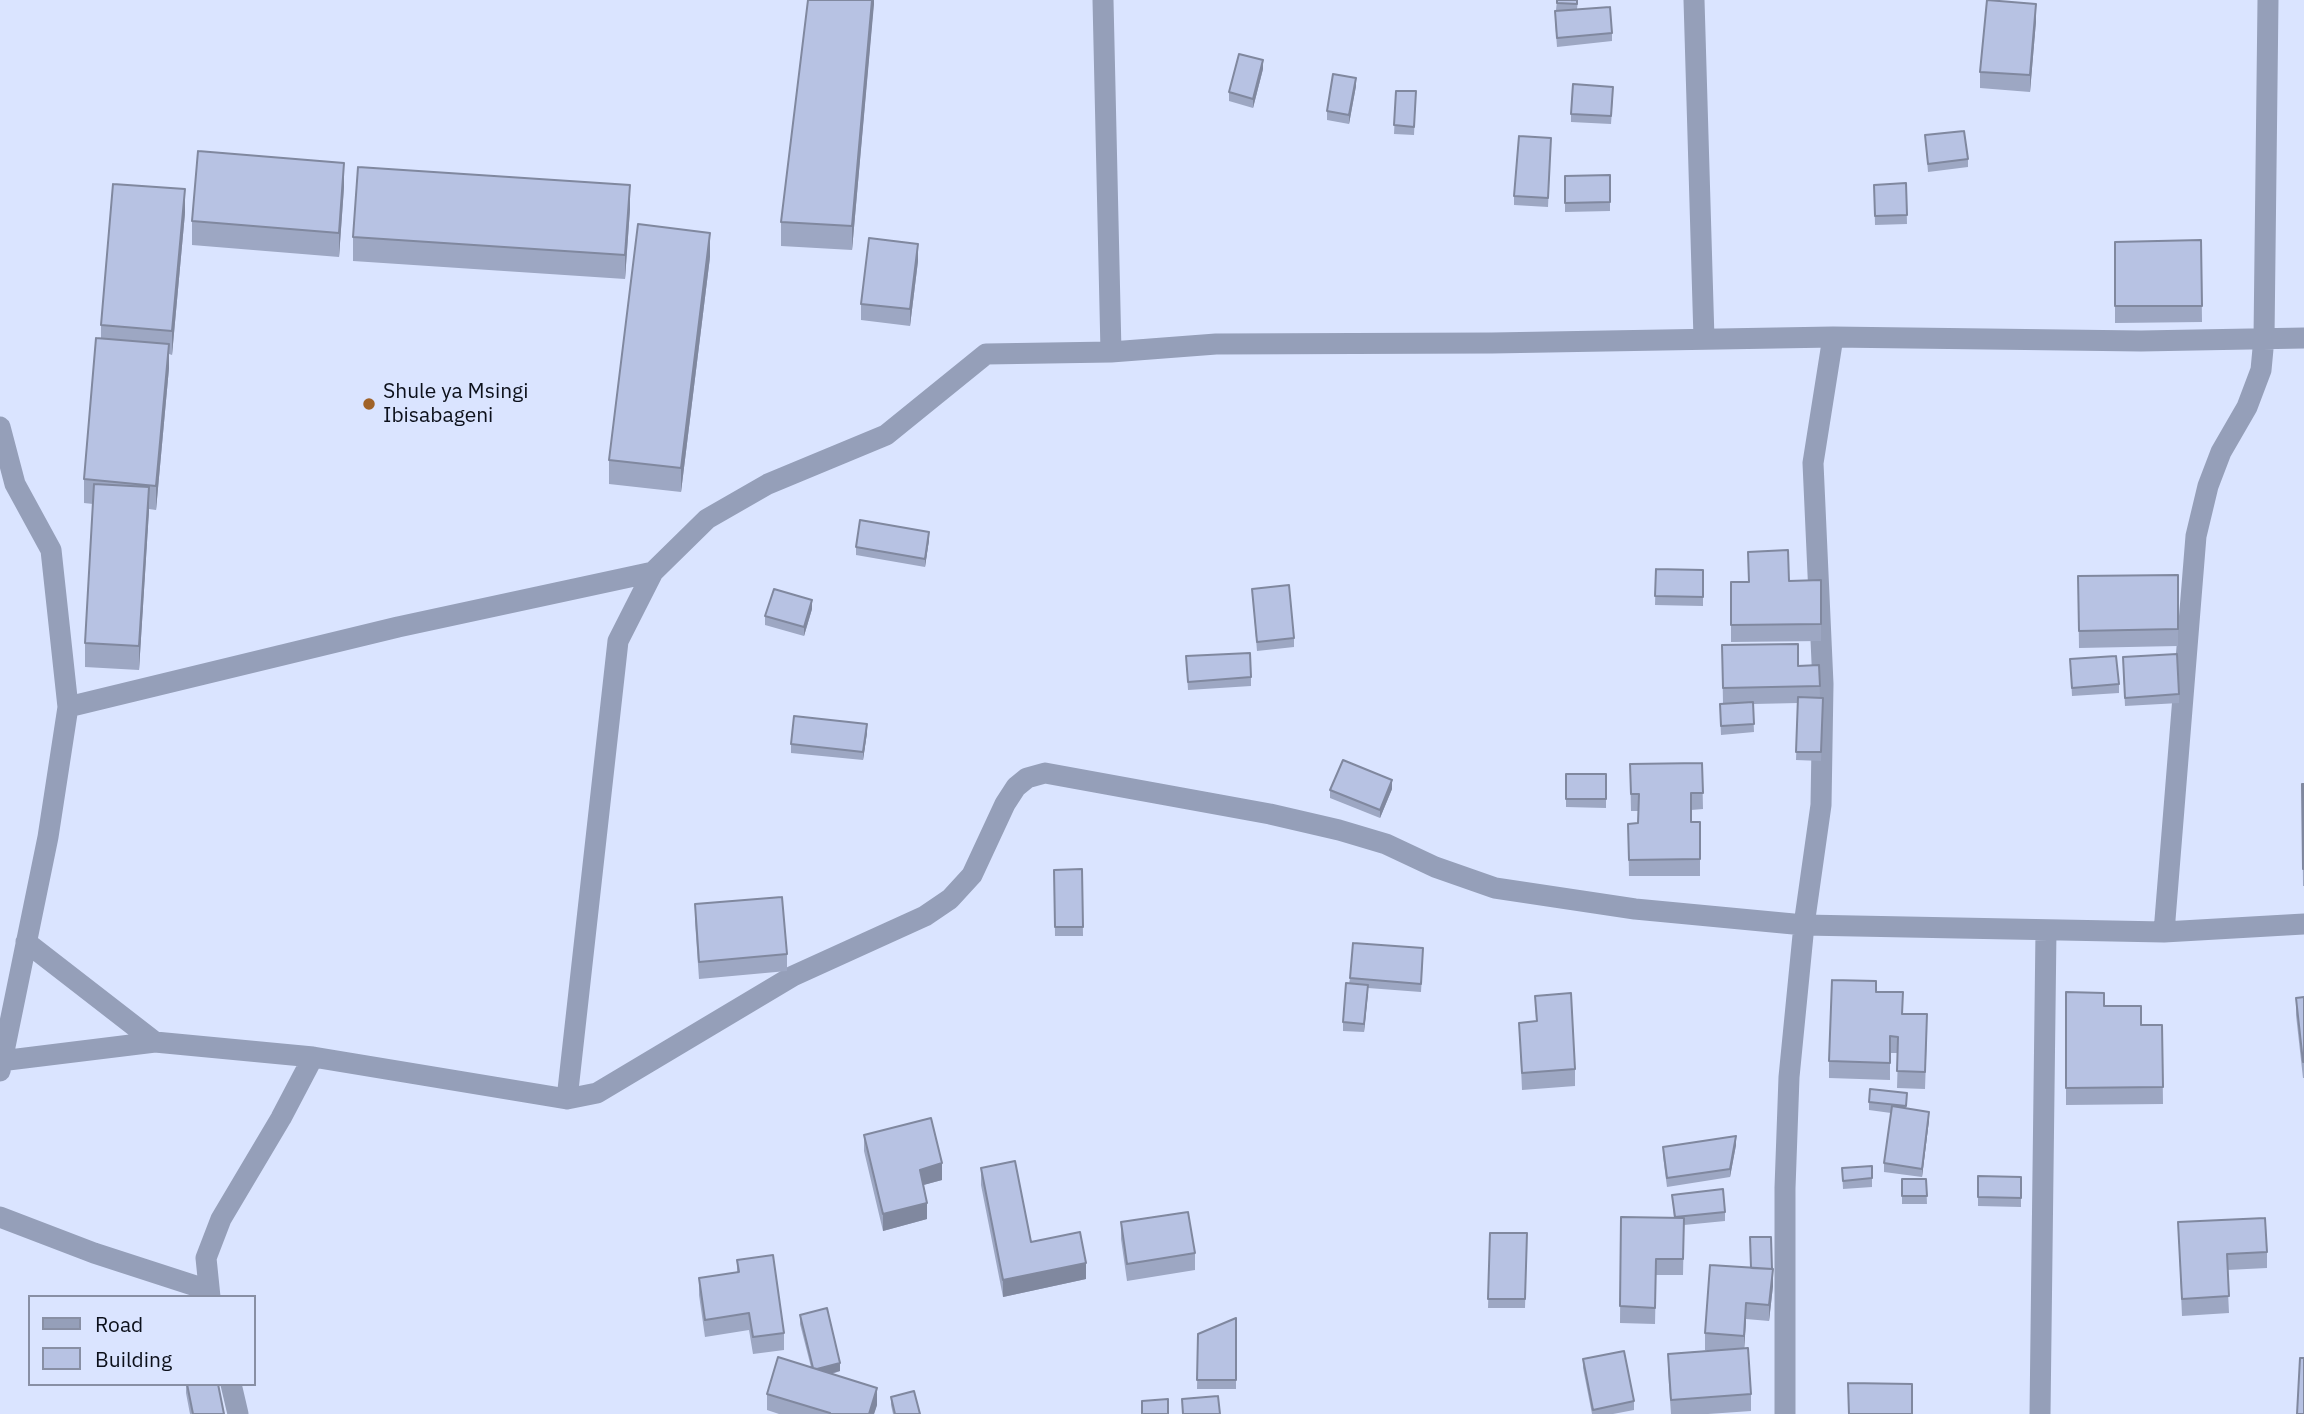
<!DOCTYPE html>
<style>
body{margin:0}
#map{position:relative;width:2304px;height:1414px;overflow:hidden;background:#dae4ff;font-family:"IBM Plex Sans",sans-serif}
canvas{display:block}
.legend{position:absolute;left:28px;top:1295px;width:228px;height:91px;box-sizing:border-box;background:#dae4ff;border:2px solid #888fa4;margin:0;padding:9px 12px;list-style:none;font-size:21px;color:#0c101b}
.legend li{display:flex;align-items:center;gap:14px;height:35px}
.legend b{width:35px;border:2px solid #888fa4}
</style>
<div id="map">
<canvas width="2304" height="1414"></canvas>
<ul class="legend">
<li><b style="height:9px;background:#959fb9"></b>Road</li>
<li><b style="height:19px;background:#b7c2e3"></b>Building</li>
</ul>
</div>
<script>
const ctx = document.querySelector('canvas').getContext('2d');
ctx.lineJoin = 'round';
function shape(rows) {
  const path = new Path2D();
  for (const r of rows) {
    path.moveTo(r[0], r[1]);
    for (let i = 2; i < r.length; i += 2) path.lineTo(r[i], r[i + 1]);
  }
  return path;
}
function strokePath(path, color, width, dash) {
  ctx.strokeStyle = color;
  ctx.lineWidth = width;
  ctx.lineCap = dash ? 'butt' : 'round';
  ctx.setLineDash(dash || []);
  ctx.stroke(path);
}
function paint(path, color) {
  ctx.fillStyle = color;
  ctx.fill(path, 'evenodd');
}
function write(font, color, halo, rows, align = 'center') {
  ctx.font = font + ' "IBM Plex Sans",sans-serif';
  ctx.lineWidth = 6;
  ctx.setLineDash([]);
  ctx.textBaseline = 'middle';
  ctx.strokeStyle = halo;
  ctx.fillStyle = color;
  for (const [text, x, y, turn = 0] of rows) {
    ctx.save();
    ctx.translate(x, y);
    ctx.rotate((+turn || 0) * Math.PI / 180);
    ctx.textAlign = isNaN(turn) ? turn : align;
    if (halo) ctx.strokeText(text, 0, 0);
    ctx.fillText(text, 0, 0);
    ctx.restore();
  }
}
strokePath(shape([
 [1103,0,1111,352],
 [1694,0,1704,339],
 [0,427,15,484,51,550,68,707,48,837,0,1071],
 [68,707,398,627,653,572],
 [2164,932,2196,536,2208,486,2221,452,2247,407,2261,370,2264,338,2268,0],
 [26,942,155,1042],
 [0,1061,155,1042,313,1057,567,1099,597,1093,793,976,925,916,950,899,972,875,1005,804,1016,787,1027,778,1045,773,1270,814,1339,830,1386,844,1435,867,1495,888,1635,909,1804,925,2164,932,2304,924],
 [567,1099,618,641,653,572,707,519,768,484,886,435,986,354,1111,352,1216,344,1492,343,1833,337,2141,341,2304,338],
 [0,1217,94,1253,208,1290],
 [210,1297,206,1258,221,1219,281,1118,313,1057],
 [231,1384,238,1414],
 [1785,1414,1785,1188,1789,1077,1804,925,1821,805,1823,684,1813,463,1833,337],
 [2040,1414,2046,930]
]), '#959fb9', 21);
paint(shape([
 [874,0,852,250,781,246,781,222],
 [1557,0,1578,0,1577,9,1612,33,1612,41,1557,47,1555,20],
 [2036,21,2030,92,1980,88,1980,72],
 [1263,69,1253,108,1229,101,1229,92],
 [1356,86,1349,124,1327,120,1327,111],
 [1396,91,1416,91,1414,135,1394,134],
 [1613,95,1611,124,1571,122,1571,114],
 [1925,135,1968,159,1968,167,1928,172],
 [1551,138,1548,207,1514,205,1514,196],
 [1610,175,1610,211,1565,212,1565,176],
 [1906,183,1907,224,1875,225,1874,185],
 [344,187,339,257,192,245,192,221],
 [630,209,625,279,353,261,353,237],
 [185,213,172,355,169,354,169,368,156,510,149,509,139,670,85,667,85,643,93,504,84,503,84,479,101,338,101,325],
 [2201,240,2202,322,2115,323,2115,242],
 [710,257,681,492,609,484,609,460],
 [918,261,910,326,861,320,861,304],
 [929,540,925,567,856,555,856,547],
 [1656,569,1703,570,1703,606,1655,605],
 [2178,575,2178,646,2079,648,2078,576],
 [1821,580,1821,641,1731,642,1731,582],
 [1252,589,1294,638,1294,647,1257,651],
 [812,609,804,636,765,625,765,616],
 [1722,645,1798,666,1819,665,1820,698,1823,698,1821,761,1796,760,1798,703,1753,704,1754,732,1721,735,1720,713,1723,704],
 [1186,656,1251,677,1251,686,1188,690],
 [2070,659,2119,684,2119,693,2072,696],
 [2123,665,2179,694,2179,703,2125,706],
 [867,733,863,760,791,753,791,744],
 [1702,763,1703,809,1691,810,1691,822,1700,822,1700,876,1629,876,1628,824,1638,823,1639,811,1631,811,1630,764],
 [1566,774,1606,774,1606,808,1566,807],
 [2302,784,2304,784,2304,886,2303,886],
 [1392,789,1380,818,1330,798,1330,790],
 [1082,869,1083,936,1055,936,1054,870],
 [695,904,787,954,787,971,699,979,695,921],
 [1423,956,1421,992,1368,988,1364,1032,1343,1031,1343,1022,1350,978],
 [1876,992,1903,1014,1927,1031,1925,1089,1897,1088,1898,1053,1890,1053,1890,1080,1829,1078,1829,1061],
 [2066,992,2104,1006,2141,1025,2162,1025,2163,1104,2066,1105],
 [1535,996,1575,1069,1575,1086,1522,1090,1519,1023,1536,1021],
 [2304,997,2304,1078,2303,1078,2296,1015,2296,998],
 [1907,1101,1906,1108,1929,1120,1922,1177,1884,1172,1884,1163,1891,1113,1869,1110,1869,1102],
 [864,1135,942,1180,923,1185,927,1219,883,1231,864,1151],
 [1736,1145,1730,1177,1667,1187,1663,1156,1663,1147],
 [1872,1166,1872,1187,1843,1189,1842,1168],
 [981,1168,1031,1242,1086,1279,1003,1297,981,1185],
 [1978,1176,2021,1177,2021,1207,1978,1206],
 [1902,1179,1926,1179,1927,1204,1902,1204],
 [1672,1195,1725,1212,1725,1221,1684,1225,1683,1275,1656,1275,1655,1324,1620,1323,1621,1217,1674,1218],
 [1121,1222,1195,1253,1195,1270,1127,1281,1121,1239],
 [2178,1222,2267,1252,2267,1268,2227,1270,2229,1313,2182,1316],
 [1490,1233,1527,1233,1525,1308,1488,1308],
 [737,1260,784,1333,784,1350,753,1354,749,1330,705,1337,699,1295,699,1278,737,1273],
 [1710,1265,1773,1286,1769,1321,1746,1319,1744,1348,1751,1394,1751,1411,1708,1414,1671,1414,1668,1370,1668,1354,1713,1350,1705,1350,1705,1333],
 [800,1315,840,1371,832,1374,877,1405,874,1414,779,1414,767,1410,767,1394,811,1367,800,1324],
 [1236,1318,1236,1389,1197,1389,1198,1334],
 [1583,1359,1634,1401,1634,1410,1613,1414,1592,1414,1583,1368],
 [186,1384,218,1384,224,1414,190,1414,186,1393],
 [891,1397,920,1414,893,1414,891,1405]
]), '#9da7c3');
paint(shape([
 [872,0,874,0,874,4,852,250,852,226],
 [2036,4,2036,21,2030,92,2030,75],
 [1263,60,1263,69,1253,108,1253,99],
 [1356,78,1356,86,1349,124,1349,115],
 [344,163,344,187,339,257,339,233],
 [630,185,630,209,625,279,625,255],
 [185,189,185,213,172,355,172,331],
 [710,233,710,257,681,492,681,468],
 [918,244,918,261,910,326,910,309],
 [169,344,169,368,156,510,156,486],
 [149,487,149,511,139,670,139,646],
 [929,532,929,540,925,567,925,559],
 [812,600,812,609,804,636,804,627],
 [867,724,867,733,863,760,863,752],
 [1392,780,1392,789,1380,818,1380,810],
 [1368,985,1368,993,1364,1032,1364,1024],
 [1929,1112,1929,1120,1922,1177,1922,1169],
 [1736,1136,1736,1145,1730,1177,1730,1169],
 [942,1163,942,1180,920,1186,920,1170],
 [927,1203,927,1219,883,1231,883,1214],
 [1086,1263,1086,1279,1003,1297,1003,1280],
 [1773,1269,1773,1286,1769,1321,1769,1305],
 [1746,1303,1746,1319,1744,1353,1744,1336],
 [840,1363,840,1371,814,1378,814,1370],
 [877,1388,877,1405,874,1414,869,1414]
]), '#80889f');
const building = shape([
 [808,0,872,0,852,226,781,222,808,0],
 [1557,0,1577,0,1577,4,1557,3,1557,0],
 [1987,0,2036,4,2030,75,1980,72,1987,0],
 [1610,7,1612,33,1557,38,1555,11,1610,7],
 [1239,54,1263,60,1253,99,1229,92,1239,54],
 [1333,74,1356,78,1349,115,1327,111,1333,74],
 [1573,84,1613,87,1611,116,1571,114,1573,84],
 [1396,91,1416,91,1414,127,1394,125,1396,91],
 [1964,131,1968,159,1928,164,1925,135,1964,131],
 [1519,136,1551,138,1548,198,1514,196,1519,136],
 [198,151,344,163,339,233,192,221,198,151],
 [358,167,630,185,625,255,353,237,358,167],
 [1610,175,1610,202,1565,203,1565,176,1610,175],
 [1906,183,1907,215,1875,216,1874,185,1906,183],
 [113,184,185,189,172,331,101,325,113,184],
 [638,224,710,233,681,468,609,460,638,224],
 [869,238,918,244,910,309,861,304,869,238],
 [2201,240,2202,306,2115,306,2115,242,2201,240],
 [96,338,169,344,156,486,84,479,96,338],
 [94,484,149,487,139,646,85,643,94,484],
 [860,520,929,532,925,559,856,547,860,520],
 [1788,550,1789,581,1821,580,1821,624,1731,625,1731,582,1749,582,1748,552,1788,550],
 [1656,569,1703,570,1703,597,1655,596,1656,569],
 [2178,575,2178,629,2079,631,2078,576,2178,575],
 [1289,585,1294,638,1257,642,1252,589,1289,585],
 [774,589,812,600,804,627,765,616,774,589],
 [1798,644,1798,666,1819,665,1820,686,1723,688,1722,645,1798,644],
 [1250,653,1251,677,1188,682,1186,656,1250,653],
 [2177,654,2179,694,2125,698,2123,657,2177,654],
 [2116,656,2119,684,2072,688,2070,659,2116,656],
 [1798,697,1823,698,1821,752,1796,752,1798,697],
 [1753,702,1754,724,1721,726,1720,704,1753,702],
 [794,716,867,724,863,752,791,744,794,716],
 [1343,760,1392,780,1380,810,1330,790,1343,760],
 [1702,763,1703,793,1691,793,1691,822,1700,822,1700,859,1629,860,1628,824,1638,823,1639,794,1631,794,1630,764,1702,763],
 [1566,774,1606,774,1606,799,1566,799,1566,774],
 [2302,784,2304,784,2304,869,2303,869,2302,784],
 [1082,869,1083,927,1055,927,1054,870,1082,869],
 [782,897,787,954,699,962,695,904,782,897],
 [1353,943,1423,948,1421,984,1350,978,1353,943],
 [1832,980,1876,981,1876,992,1903,992,1902,1014,1927,1014,1925,1072,1897,1071,1898,1037,1890,1036,1890,1063,1829,1061,1832,980],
 [1346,983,1368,985,1364,1024,1343,1022,1346,983],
 [2066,992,2104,993,2104,1006,2141,1006,2141,1025,2162,1025,2163,1087,2066,1088,2066,992],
 [1571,993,1575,1069,1522,1073,1519,1023,1537,1021,1535,996,1571,993],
 [2304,997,2304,1062,2303,1062,2296,998,2304,997],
 [1870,1089,1907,1093,1906,1106,1869,1102,1870,1089],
 [1892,1106,1929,1112,1922,1169,1884,1163,1892,1106],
 [931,1118,942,1163,920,1170,927,1203,883,1214,864,1135,931,1118],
 [1736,1136,1730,1169,1667,1178,1663,1147,1736,1136],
 [1015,1161,1031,1242,1080,1232,1086,1263,1003,1280,981,1168,1015,1161],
 [1872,1166,1872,1178,1843,1181,1842,1168,1872,1166],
 [1978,1176,2021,1177,2021,1198,1978,1197,1978,1176],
 [1902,1179,1926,1179,1927,1196,1902,1196,1902,1179],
 [1723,1189,1725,1212,1675,1217,1672,1195,1723,1189],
 [1188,1212,1195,1253,1127,1264,1121,1222,1188,1212],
 [1621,1217,1684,1218,1683,1259,1656,1259,1655,1308,1620,1306,1621,1217],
 [2265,1218,2267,1252,2227,1254,2229,1296,2182,1299,2178,1222,2265,1218],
 [1490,1233,1527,1233,1525,1299,1488,1299,1490,1233],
 [1750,1237,1771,1237,1772,1269,1751,1268,1750,1237],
 [773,1255,784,1333,753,1337,749,1313,705,1320,699,1278,739,1272,737,1260,773,1255],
 [1710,1265,1773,1269,1769,1305,1746,1303,1744,1336,1705,1333,1710,1265],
 [827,1308,840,1363,817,1369,813,1368,800,1315,827,1308],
 [1236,1318,1236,1380,1197,1380,1198,1334,1236,1318],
 [1748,1348,1751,1394,1671,1400,1668,1354,1748,1348],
 [1624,1351,1634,1401,1593,1410,1583,1359,1624,1351],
 [778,1357,877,1388,869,1414,830,1414,830,1413,767,1394,778,1357],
 [2300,1358,2304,1358,2304,1414,2297,1414,2300,1358],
 [1848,1383,1912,1384,1912,1414,1849,1414,1848,1383],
 [187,1384,218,1384,224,1414,193,1414,187,1384],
 [914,1391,920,1414,895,1414,891,1397,914,1391],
 [1218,1396,1220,1414,1183,1414,1182,1399,1218,1396],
 [1168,1399,1168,1414,1142,1414,1142,1401,1168,1399]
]);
paint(building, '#b7c2e3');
strokePath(building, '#80889f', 2);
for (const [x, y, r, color] of [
 [369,404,7,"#a06227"]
]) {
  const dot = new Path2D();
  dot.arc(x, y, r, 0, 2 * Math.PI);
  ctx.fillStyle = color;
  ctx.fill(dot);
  strokePath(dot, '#dae4ff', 2.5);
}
write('21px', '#0c101b', '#dae4ff', [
 ["Shule ya Msingi",383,392],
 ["Ibisabageni",383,416]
], 'left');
</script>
